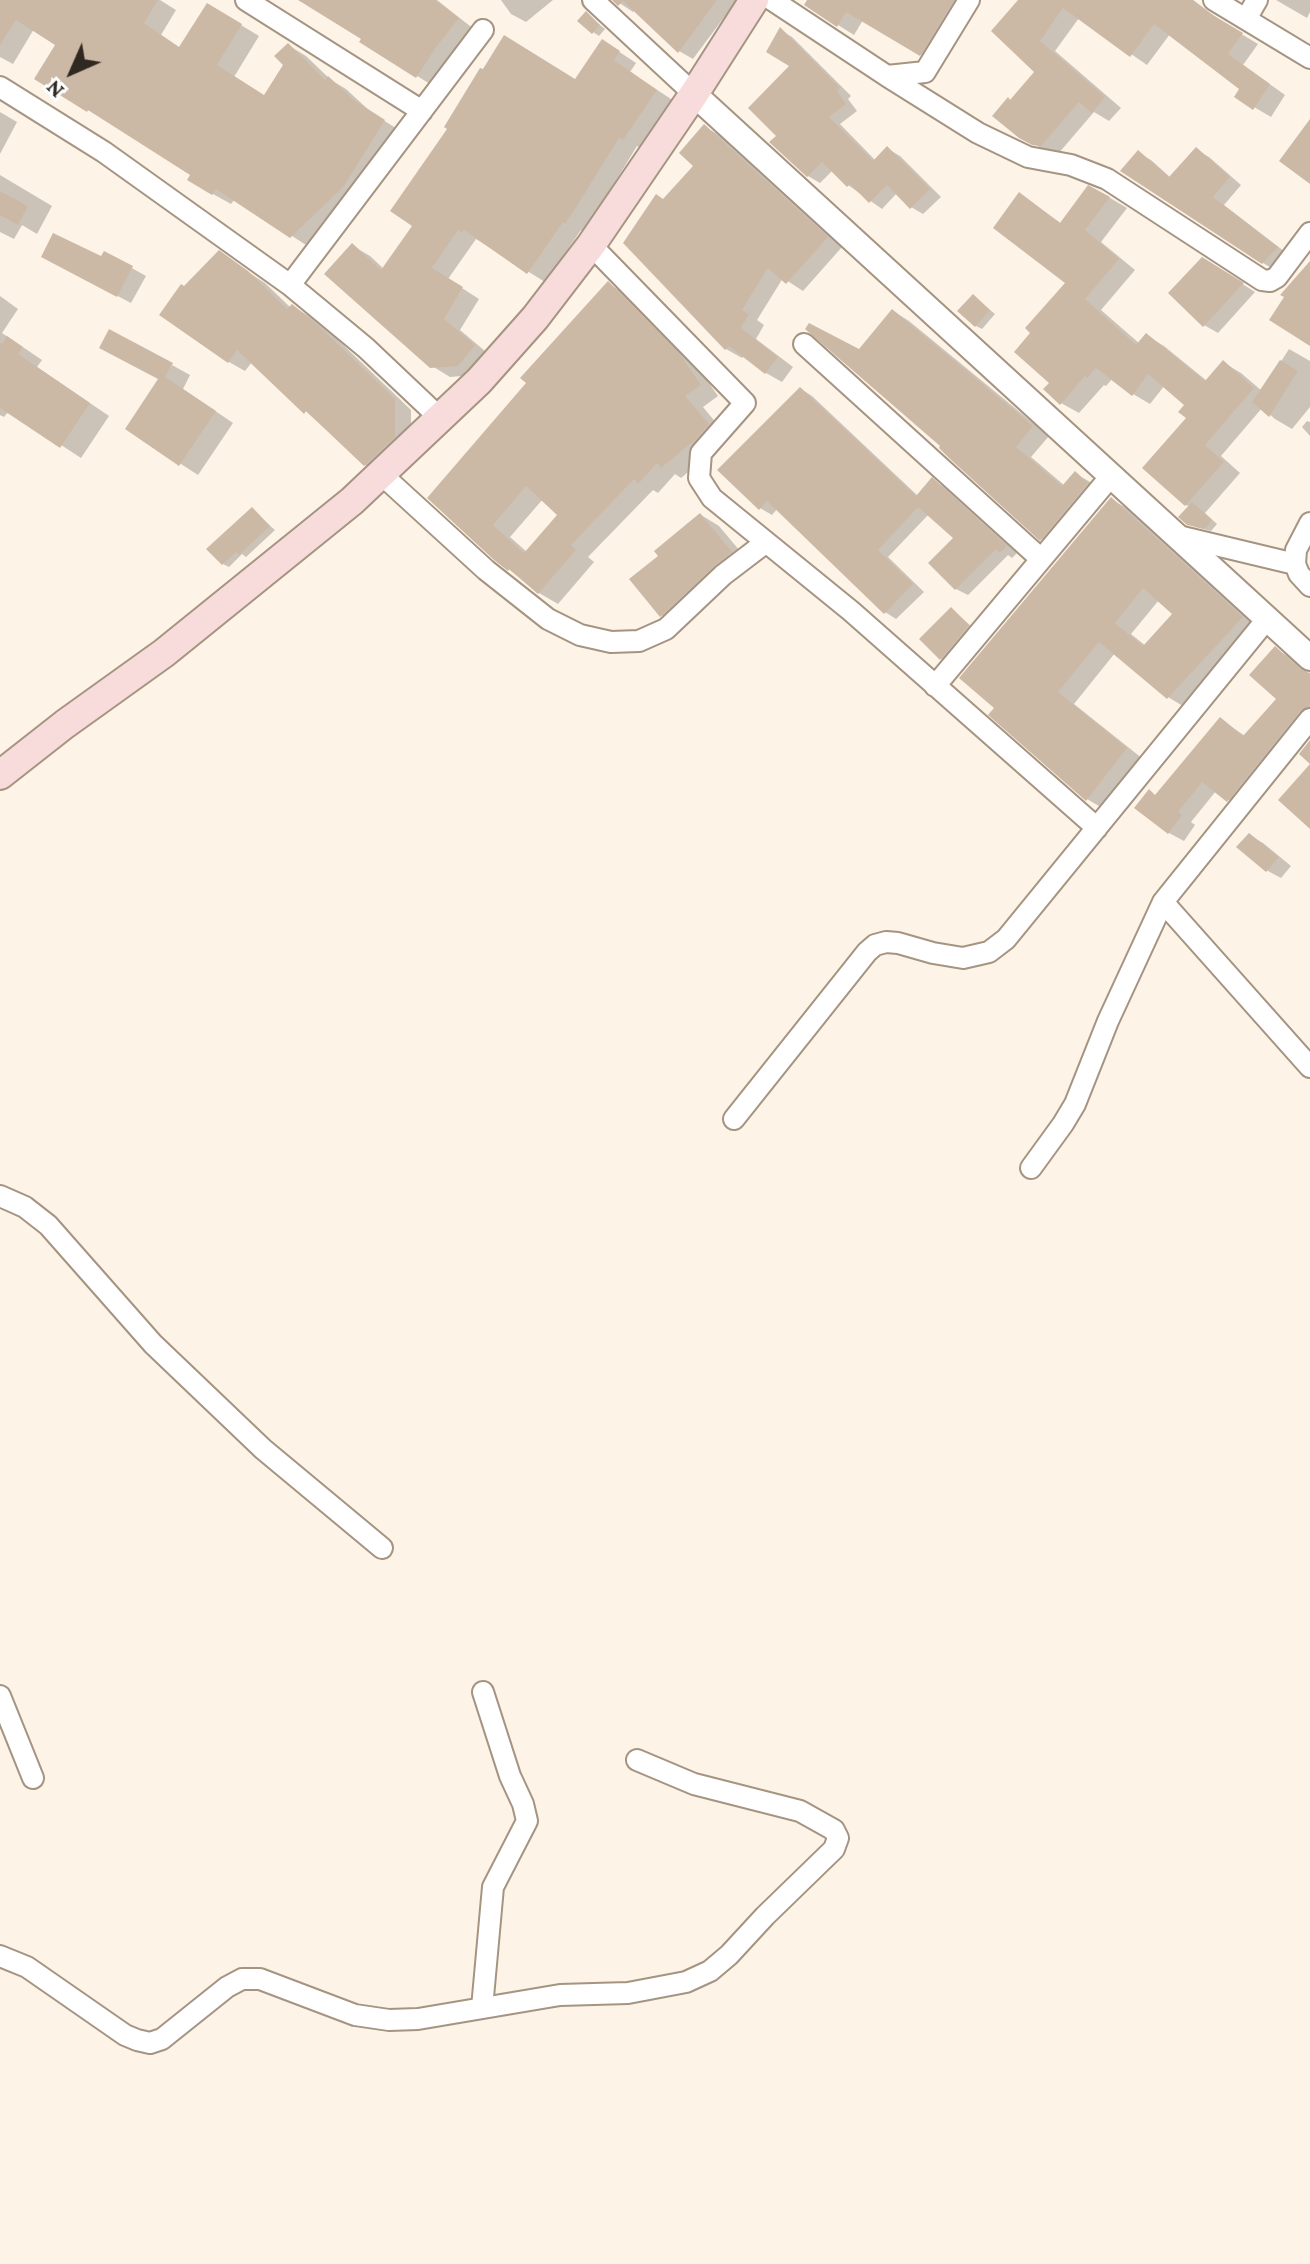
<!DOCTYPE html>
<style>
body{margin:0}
#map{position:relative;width:1310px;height:2264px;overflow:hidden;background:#fef3e7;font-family:"Crimson Pro",serif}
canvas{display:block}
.north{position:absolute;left:32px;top:32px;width:80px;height:80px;-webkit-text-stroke:6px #fff;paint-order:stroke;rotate:225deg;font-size:22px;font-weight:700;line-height:32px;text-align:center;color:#302922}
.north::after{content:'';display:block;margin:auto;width:28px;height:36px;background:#302922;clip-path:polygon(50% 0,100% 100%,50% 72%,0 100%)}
</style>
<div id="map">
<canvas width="1310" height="2264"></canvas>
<div class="north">N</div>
</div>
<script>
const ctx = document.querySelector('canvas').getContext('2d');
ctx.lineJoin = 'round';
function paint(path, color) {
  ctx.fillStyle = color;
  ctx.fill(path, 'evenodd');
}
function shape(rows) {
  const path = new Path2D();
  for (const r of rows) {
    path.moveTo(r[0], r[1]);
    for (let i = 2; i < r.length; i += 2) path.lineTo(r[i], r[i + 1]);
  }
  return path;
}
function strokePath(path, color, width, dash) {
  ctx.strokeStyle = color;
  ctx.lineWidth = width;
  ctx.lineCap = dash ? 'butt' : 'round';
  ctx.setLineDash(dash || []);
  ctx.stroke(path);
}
paint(shape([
 [0,0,160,0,176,10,161,35,180,49,226,16,259,36,234,77,265,97,285,64,288,45,306,56,331,80,346,89,372,113,402,132,309,247,235,199,231,204,213,194,190,179,193,174,36,78,58,44,34,29,13,64,0,57],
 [300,0,437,0,475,30,435,87,362,42,364,39],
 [501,0,553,0,526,22,511,14],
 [615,0,737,0,693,59,679,51,635,10,633,12],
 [809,0,969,0,937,64,863,20,854,35,806,5],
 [1021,0,1193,0,1228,26,1258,44,1243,65,1285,95,1271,117,1237,97,1242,89,1170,34,1147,65,1079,18,1055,51,1121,108,1109,121,1094,112,1058,154,1051,153,1020,137,1011,102,1037,71],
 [1276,0,1310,0,1310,12,1307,18],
 [586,14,605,29,599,36,593,32],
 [780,30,792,37,851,96,848,99,857,111,840,124,876,161,888,149,900,156,941,197,923,214,911,207,897,193,882,209,848,185,833,170,820,183,808,176,772,142,778,136,793,65],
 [603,41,636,63,630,72,674,101,641,148,637,146,593,218,583,232,581,230,545,282,476,239,448,279,479,299,460,330,491,356,476,375,450,377,432,366,353,246,370,256,384,269,576,81],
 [0,112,17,122,0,154],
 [705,127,721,136,842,247,803,291,783,278,757,320,764,325,756,339,793,367,782,382,766,373,744,356,742,358,726,349,664,201,696,165],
 [1196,150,1209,157,1241,185,1224,205,1289,255,1275,270,1263,263,1138,153,1151,160,1171,178],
 [0,175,52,206,37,234,22,225,14,239,0,232],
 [1100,192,1127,208,1101,242,1135,270,1101,310,1140,344,1147,336,1164,346,1207,381,1224,363,1241,373,1262,391,1289,349,1310,361,1310,407,1292,429,1275,419,1262,408,1221,456,1240,473,1205,513,1217,524,1211,531,1195,527,1188,523,1190,507,1186,505,1187,404,1165,385,1150,404,1133,394,1113,378,1106,386,1104,385,1079,413,1061,403,1052,383,1068,282,1020,195,1062,224],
 [105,253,146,276,131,303,57,264,102,259],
 [219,253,265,283,291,308,292,306,309,316,336,338,411,410,411,447,382,475,365,465,252,362,245,371,229,362,185,288],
 [1216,267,1255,292,1218,333,1204,325],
 [609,284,627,295,697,366,718,396,703,407,727,436,715,450,681,478,675,474,658,493,653,490,588,557,594,562,558,604,539,593,496,559,430,498,529,383],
 [543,499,560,515,527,552,510,537],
 [0,296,18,309,2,333,42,360,37,367,109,416,81,458,9,411,4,417,0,415],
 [973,296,995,314,982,329,976,326],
 [893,311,909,321,1049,436,1031,457,1065,486,1076,474,1092,483,1058,548,1041,539,943,446,859,351],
 [172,365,190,375,183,389,233,423,198,475,127,429],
 [801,389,812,396,918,496,932,480,944,487,1017,553,1012,558,1008,555,968,595,956,589,956,538,929,514,888,557,924,592,896,619,885,612,778,508,772,515,760,508],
 [1307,421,1310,422,1310,436,1302,427],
 [1111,499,1128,509,1259,628,1186,708,1168,697,1115,653,1074,704,1143,759,1104,809,1087,799,991,714],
 [1159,600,1175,614,1146,646,1131,634],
 [252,510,275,530,246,557,242,554,229,567,223,564],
 [701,515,719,526,750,563,680,626,661,615,661,556],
 [952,609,974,629,947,662,941,659],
 [1275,649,1290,657,1310,675,1310,727,1243,809,1216,791,1191,822,1195,825,1184,841,1169,833,1156,796,1220,719,1245,736,1279,699],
 [1249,835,1263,843,1291,866,1281,878,1268,871,1239,847]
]), '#0003');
paint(shape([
 [0,0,158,0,144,23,179,47,207,3,242,24,217,65,264,95,283,65,274,56,288,43,325,80,328,76,354,100,385,120,344,186,290,238,216,189,212,195,187,180,190,175,88,110,87,112,34,79,55,45,16,20,0,45],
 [298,0,435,0,459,18,437,46,416,78,359,42,361,39],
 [612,0,717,0,678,53,623,1,618,6],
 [807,0,954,0,920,56,846,12,837,27,804,5],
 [1018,0,1193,0,1211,14,1243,33,1228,54,1270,84,1253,110,1234,97,1239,89,1154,24,1130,57,1063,8,1040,41,1105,97,1092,113,1079,102,1041,146,1032,145,1019,138,992,116,1008,97,1010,100,1034,72,991,31],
 [586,11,600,25,592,34,577,21],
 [780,27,840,88,837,91,846,104,829,117,873,161,887,146,930,189,910,209,887,185,869,203,850,184,847,187,822,162,807,177,769,142,776,136,748,108,789,66,766,52],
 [504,35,575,79,602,39,620,51,614,60,657,90,623,140,619,138,575,209,565,224,563,222,527,274,464,230,462,233,458,230,432,268,463,287,444,319,475,345,458,366,430,368,324,274,352,243,381,270,412,226,390,211,447,129,444,127,480,68,483,69],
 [1310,119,1310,184,1279,161],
 [704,124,828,237,786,284,768,268,742,310,749,314,741,328,778,357,765,374,729,346,725,350,623,243,656,194,663,199,693,166,679,153],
 [1196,147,1230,177,1213,197,1278,247,1262,264,1120,171,1138,150,1169,177],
 [1088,185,1110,197,1085,230,1119,259,1085,299,1136,345,1146,333,1205,381,1223,360,1254,388,1205,445,1224,462,1185,506,1142,468,1186,418,1178,412,1184,405,1148,374,1132,396,1096,368,1087,378,1085,376,1060,405,1043,389,1049,383,1014,352,1030,333,1025,328,1065,283,993,228,1019,192,1060,223],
 [0,191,28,206,18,225,0,215],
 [53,233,101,256,104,251,133,266,117,297,41,257],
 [219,250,248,271,287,309,292,304,319,326,395,399,395,437,364,466,306,411,304,414,237,350,228,363,159,315,181,284,184,286],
 [1202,257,1244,283,1203,327,1168,293],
 [1310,261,1310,346,1269,320,1284,297,1280,295],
 [608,281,679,353,701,385,685,396,709,424,696,439,661,468,657,463,638,484,634,479,571,545,576,550,538,594,509,569,508,571,494,560,427,498,526,383,520,378],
 [526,486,557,515,524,553,493,525],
 [973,294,990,310,975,327,957,311],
 [892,309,1033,426,1016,447,1062,486,1075,471,1088,483,1040,541,949,458,939,448,940,446,805,329,809,323,859,349],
 [109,329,173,363,165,377,216,411,179,466,125,429,158,379,99,348],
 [7,336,23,347,18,354,90,403,60,448,0,408,0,342,2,344],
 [1280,360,1298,371,1269,417,1252,402],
 [800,387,916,496,932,477,1007,546,999,553,996,549,955,590,928,563,953,538,918,507,878,550,913,584,884,614,767,501,759,510,717,470],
 [1111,497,1243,617,1167,699,1099,642,1058,692,1127,748,1086,801,988,715,994,708,959,678],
 [1143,588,1172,614,1143,646,1115,623],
 [1192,502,1212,520,1205,529,1187,525,1178,517],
 [252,507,270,526,239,555,236,552,222,565,206,549],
 [700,513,732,552,714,566,660,617,629,579,658,556,654,551],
 [951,607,969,625,940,660,919,639],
 [1275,646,1300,669,1310,673,1310,706,1300,711,1227,802,1202,782,1178,812,1182,815,1168,834,1134,808,1149,789,1155,795,1220,717,1243,736,1276,699,1249,675],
 [1310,740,1310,829,1278,800,1310,764,1299,754],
 [1249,833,1279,857,1266,872,1236,847]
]), '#cbb9a6');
const minor = shape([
 [246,0,422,111],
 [593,0,694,94],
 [772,0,887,76,978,133,1028,157,1071,165,1107,179,1262,280,1270,281,1277,277,1310,233],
 [1214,0,1310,58],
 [1246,19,1257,0],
 [887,76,925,72,969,0],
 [0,87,104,152,290,285,366,348,441,419],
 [591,245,745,403,701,453,699,478,712,498,851,611,1097,828],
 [290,285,483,30],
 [804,344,1041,559],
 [381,474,486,570,548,619,580,635,611,642,639,641,666,629,723,575,765,543],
 [1310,523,1296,550,1295,564,1299,574,1310,586],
 [1174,535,1295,564],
 [935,686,1111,476],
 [1163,902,1310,1067],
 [734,1119,867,952,875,945,886,942,898,943,933,953,963,958,989,952,1006,939,1267,619],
 [1031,1168,1063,1124,1075,1104,1108,1021,1163,902,1310,719],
 [0,1196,25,1207,48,1225,153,1344,263,1449,382,1548],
 [0,1696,33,1778],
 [0,1956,27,1967,125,2035,137,2040,150,2043,162,2039,227,1987,242,1979,260,1979,355,2015,389,2020,418,2019,560,1995,628,1993,686,1982,710,1971,729,1955,765,1916,834,1849,838,1838,834,1830,800,1811,694,1784,637,1760],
 [482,2008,493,1887,527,1821,523,1804,510,1776,483,1692]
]);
const tertiary = shape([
 [694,94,1310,658]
]);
const secondary = shape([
 [0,775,65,724,164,653,352,501,479,381,535,318,591,245,694,94,754,0]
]);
strokePath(minor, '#a59481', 24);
strokePath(tertiary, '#a59481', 28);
strokePath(secondary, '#a59481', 32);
strokePath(minor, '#fff', 20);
strokePath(tertiary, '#fff', 24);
strokePath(secondary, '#f7dcdb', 28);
</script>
